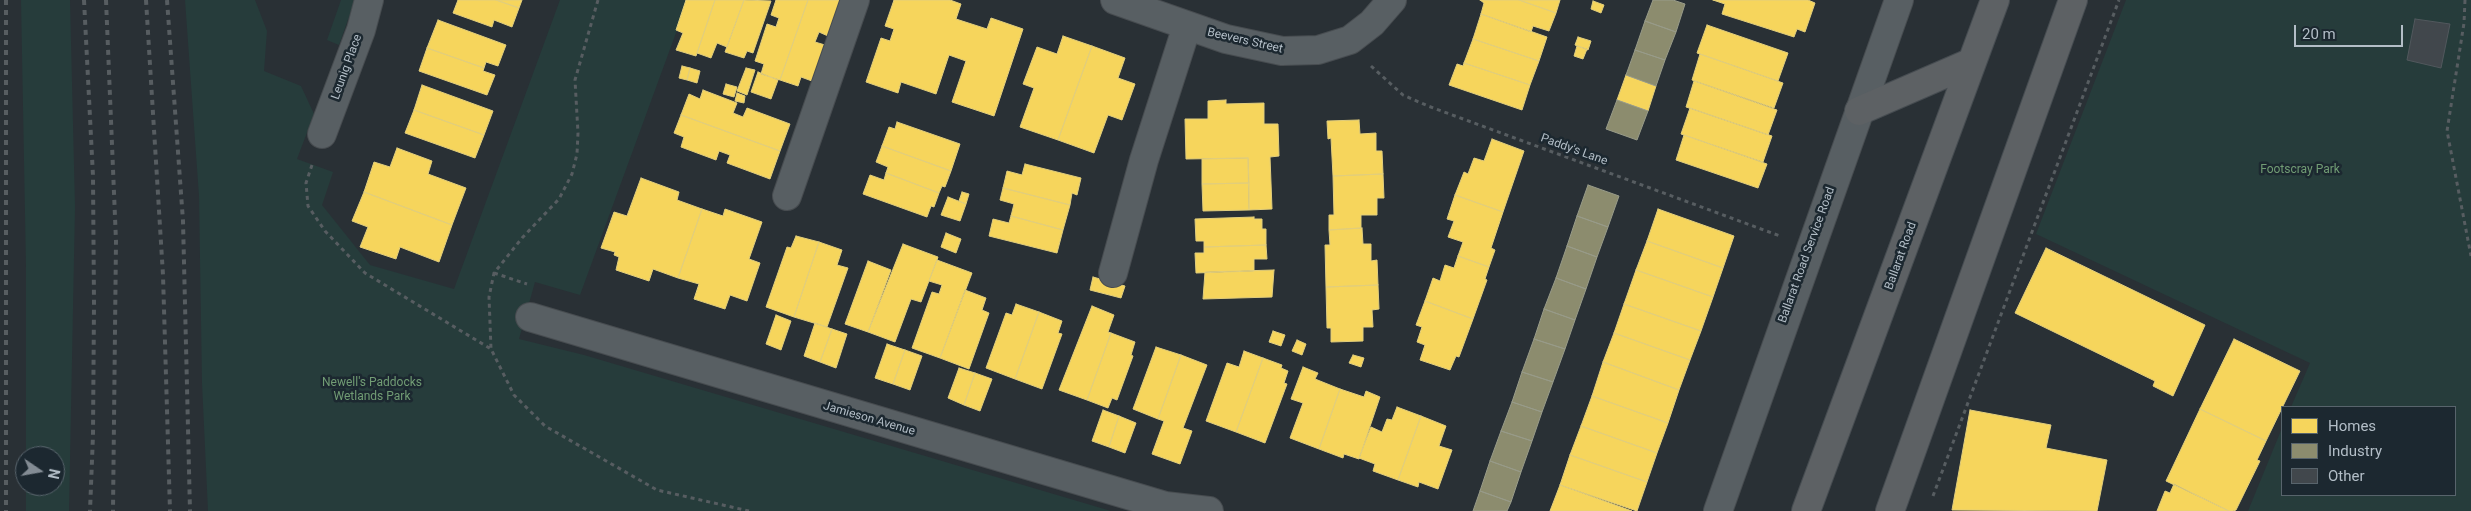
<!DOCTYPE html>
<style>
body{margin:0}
#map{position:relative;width:2471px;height:511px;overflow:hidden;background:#293035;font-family:Roboto,sans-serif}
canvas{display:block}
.legend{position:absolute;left:2281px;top:406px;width:175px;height:90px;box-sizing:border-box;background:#1c2830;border:1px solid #58646c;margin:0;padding:6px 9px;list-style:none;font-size:15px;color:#b3bec7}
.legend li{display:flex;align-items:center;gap:10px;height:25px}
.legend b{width:25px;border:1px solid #58646c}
.north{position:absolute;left:15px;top:446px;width:50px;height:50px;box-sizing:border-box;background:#1c2830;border:1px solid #58646c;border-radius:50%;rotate:102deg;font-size:14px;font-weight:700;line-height:20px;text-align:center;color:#b3bec7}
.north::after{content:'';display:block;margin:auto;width:18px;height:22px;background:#838c94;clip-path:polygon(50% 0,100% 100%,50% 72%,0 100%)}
.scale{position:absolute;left:2294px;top:25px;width:109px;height:22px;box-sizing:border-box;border:2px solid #b3bec7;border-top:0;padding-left:6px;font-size:15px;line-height:18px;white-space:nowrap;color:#b3bec7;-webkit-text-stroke:4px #1c2830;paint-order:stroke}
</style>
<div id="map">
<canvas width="2471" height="511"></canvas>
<ul class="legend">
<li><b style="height:14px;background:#f6d55c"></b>Homes</li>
<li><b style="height:14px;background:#8c8c6e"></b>Industry</li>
<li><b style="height:14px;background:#41474c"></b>Other</li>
</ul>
<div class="north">N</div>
<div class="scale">20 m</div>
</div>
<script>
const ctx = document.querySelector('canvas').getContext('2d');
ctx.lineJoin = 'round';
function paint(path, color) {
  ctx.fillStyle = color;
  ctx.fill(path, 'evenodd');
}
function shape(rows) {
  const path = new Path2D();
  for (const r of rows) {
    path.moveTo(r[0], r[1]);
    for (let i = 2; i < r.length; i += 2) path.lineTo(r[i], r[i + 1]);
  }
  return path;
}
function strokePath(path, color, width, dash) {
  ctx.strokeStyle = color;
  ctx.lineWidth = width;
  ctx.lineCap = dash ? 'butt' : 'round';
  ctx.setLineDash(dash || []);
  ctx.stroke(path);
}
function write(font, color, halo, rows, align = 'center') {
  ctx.font = font + ' Roboto,sans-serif';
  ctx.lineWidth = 5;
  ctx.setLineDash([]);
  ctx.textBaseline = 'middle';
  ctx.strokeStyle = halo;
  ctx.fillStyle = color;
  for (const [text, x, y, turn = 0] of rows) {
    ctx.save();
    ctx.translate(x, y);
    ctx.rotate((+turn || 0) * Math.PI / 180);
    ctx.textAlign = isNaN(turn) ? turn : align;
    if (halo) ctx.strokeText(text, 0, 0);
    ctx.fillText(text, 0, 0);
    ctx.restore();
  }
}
paint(shape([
 [21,0,70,0,75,207,69,511,26,511,26,486,55,486,55,456,26,456,26,267],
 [185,0,255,0,267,31,264,71,301,86,314,114,297,159,333,172,322,205,370,265,454,289,560,0,688,0,580,295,535,282,519,339,584,355,1111,511,208,511,202,383,199,196],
 [341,0,355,0,339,45,327,40],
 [2126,0,2471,0,2471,511,2248,511,2282,428,2282,495,2455,495,2455,407,2291,407,2310,363,2036,234]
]), '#263c3b');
const homes = shape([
 [458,0,496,0,519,8,512,27,494,20,492,27,453,13,458,0],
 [496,0,522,0,519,8,496,0],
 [686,0,715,0,696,56,676,50,683,33,676,30,686,0],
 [715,0,744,0,727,47,717,43,711,58,697,53,715,0],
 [744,0,771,1,753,53,747,51,744,58,725,52,744,0],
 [776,0,808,0,780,80,761,74,764,64,755,61,767,24,776,27,779,18,771,15,776,0],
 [808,0,840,0,828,36,819,32,815,42,825,45,812,81,801,77,798,86,780,80,808,0],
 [894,0,950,0,961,4,956,19,987,29,991,18,1023,29,994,116,952,102,966,61,949,55,936,94,901,82,898,93,866,82,881,38,890,41,894,29,885,26,894,0],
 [1480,0,1519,0,1556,13,1549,31,1533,26,1531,32,1481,14,1484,3,1480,0],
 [1519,0,1560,0,1556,13,1519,0],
 [1713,0,1808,0,1815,3,1805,32,1797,29,1794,37,1722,14,1725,4,1713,0],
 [1593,1,1604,5,1601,13,1591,9,1593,1],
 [1481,14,1547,37,1539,61,1473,39,1481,14],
 [438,20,506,45,498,66,486,62,484,68,427,48,438,20],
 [1707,25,1788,53,1778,81,1697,53,1707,25],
 [1063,36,1092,46,1058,140,1020,127,1034,88,1023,84,1037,47,1057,54,1063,36],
 [1578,37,1591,41,1588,50,1575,45,1578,37],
 [1473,39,1539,61,1530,85,1464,63,1473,39],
 [1092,46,1125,58,1118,78,1135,84,1122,120,1108,115,1094,153,1058,140,1092,46],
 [1577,46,1587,49,1583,59,1574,56,1577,46],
 [427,48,484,68,483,71,495,75,487,95,419,71,427,48],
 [1700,54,1783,83,1774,108,1692,80,1700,54],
 [1464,63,1530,85,1522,110,1449,85,1457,64,1463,66,1464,63],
 [682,66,690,68,687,80,679,78,682,66],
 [690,68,700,71,697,83,687,80,690,68],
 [746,68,755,70,747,95,737,91,746,68],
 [758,72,778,80,771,99,751,92,758,72],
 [1626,75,1656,86,1648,111,1617,100,1626,75],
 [1694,81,1777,110,1768,135,1686,107,1694,81],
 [726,84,737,87,734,97,723,94,726,84],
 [422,85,493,111,484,135,414,110,422,85],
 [703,90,737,103,733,113,743,117,747,108,790,124,780,151,681,115,689,94,700,99,703,90],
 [737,93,745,96,744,103,735,101,737,93],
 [1226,100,1226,104,1264,103,1264,124,1278,124,1279,156,1270,157,1272,209,1249,210,1248,158,1186,159,1185,119,1208,119,1208,101,1226,100],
 [1690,108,1772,136,1763,162,1681,134,1690,108],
 [414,110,484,135,475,158,405,133,414,110],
 [681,115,780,151,770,179,727,163,730,155,719,151,716,160,681,147,684,137,674,133,681,115],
 [1359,120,1360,134,1376,133,1376,151,1382,151,1383,174,1333,176,1331,138,1328,139,1327,121,1359,120],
 [897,122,960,144,951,171,882,146,889,127,895,129,897,122],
 [1684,135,1767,164,1758,188,1676,160,1684,135],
 [1492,139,1524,151,1503,212,1455,195,1464,172,1468,174,1474,158,1484,161,1492,139],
 [882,146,951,171,945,187,942,186,939,193,886,173,888,167,876,162,882,146],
 [397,148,432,161,428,174,466,188,452,225,364,192,374,162,390,167,397,148],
 [1248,158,1249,183,1202,184,1202,159,1248,158],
 [1025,164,1081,178,1077,195,1072,193,1070,205,1003,188,1007,171,1022,175,1025,164],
 [886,173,939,193,934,207,931,206,927,217,863,194,870,175,884,180,886,173],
 [1383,174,1384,198,1377,198,1377,215,1361,215,1361,228,1329,230,1329,215,1334,215,1333,176,1383,174],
 [641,178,679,192,677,200,702,209,678,278,653,269,649,281,616,270,619,257,614,255,615,252,601,248,614,212,627,216,641,178],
 [1249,183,1249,210,1203,211,1202,184,1249,183],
 [1003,188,1070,205,1063,230,1011,216,1014,204,1000,200,1003,188],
 [364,192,452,225,439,262,400,247,396,259,360,247,368,227,352,221,364,192],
 [962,192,969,194,966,204,959,201,962,192],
 [1455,195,1503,212,1491,248,1495,250,1489,267,1458,256,1463,242,1448,237,1454,221,1447,219,1455,195],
 [948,197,966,204,960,221,941,215,948,197],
 [702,209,723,216,725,209,762,222,749,259,760,263,747,301,730,295,725,309,694,299,699,284,678,278,702,209],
 [1658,209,1734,236,1723,268,1647,241,1658,209],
 [1011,216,1063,230,1057,253,989,236,993,219,1009,223,1011,216],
 [1254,217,1254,219,1262,219,1262,229,1266,229,1266,245,1204,247,1204,241,1196,241,1195,219,1254,217],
 [1362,228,1363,244,1371,244,1371,261,1377,260,1378,285,1326,287,1325,245,1330,245,1329,230,1362,228],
 [946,233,961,239,956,253,941,247,946,233],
 [796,236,819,242,794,317,766,307,787,247,791,248,796,236],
 [1647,241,1723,268,1713,297,1636,270,1647,241],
 [819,242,842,250,837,265,848,268,827,327,794,317,819,242],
 [903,244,938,257,921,302,911,299,895,342,868,332,903,244],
 [1266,245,1267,259,1254,259,1254,271,1196,273,1195,253,1204,253,1204,247,1266,245],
 [2046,248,2205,325,2173,396,2153,386,2155,381,2015,313,2046,248],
 [1458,256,1489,267,1485,279,1487,280,1473,319,1425,301,1433,278,1440,281,1445,265,1454,268,1458,256],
 [937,260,972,273,940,358,912,348,932,292,939,294,942,285,929,281,937,260],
 [868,261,891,270,868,332,845,324,868,261],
 [1274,270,1272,297,1203,299,1205,272,1274,270],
 [1636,270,1713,297,1701,331,1624,304,1636,270],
 [1093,277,1125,286,1121,298,1090,290,1093,277],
 [1378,285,1379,309,1372,310,1373,327,1363,327,1363,341,1331,342,1331,328,1327,328,1326,287,1378,285],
 [965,290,986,298,982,310,989,313,969,369,940,358,965,290],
 [1425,301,1473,319,1459,357,1456,356,1450,370,1420,360,1425,345,1417,342,1422,327,1416,325,1425,301],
 [1016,304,1039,312,1015,379,986,368,1006,313,1012,315,1016,304],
 [1624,304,1701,331,1690,360,1614,333,1624,304],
 [1092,306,1114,315,1108,332,1111,333,1087,400,1059,390,1092,306],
 [1039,312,1062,321,1058,333,1062,334,1042,389,1015,379,1039,312],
 [776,315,791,321,781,350,766,344,776,315],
 [815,323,832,329,820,362,804,356,815,323],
 [832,329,847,334,836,368,820,362,832,329],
 [1273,331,1285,335,1281,346,1269,342,1273,331],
 [1111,333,1135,342,1131,355,1133,356,1117,400,1112,398,1108,408,1087,400,1111,333],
 [1614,333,1690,360,1679,390,1603,362,1614,333],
 [2234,339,2300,371,2266,441,2200,409,2234,339],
 [1297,340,1306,344,1302,355,1292,351,1297,340],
 [887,344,905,350,893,384,875,378,887,344],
 [1156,347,1181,355,1158,419,1133,409,1156,347],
 [905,350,922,356,910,390,893,384,905,350],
 [1244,351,1263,358,1236,432,1206,421,1227,363,1239,367,1244,351],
 [1181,355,1207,365,1183,428,1192,431,1180,464,1152,454,1164,421,1158,419,1181,355],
 [1353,355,1364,358,1361,367,1349,363,1353,355],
 [1263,358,1282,365,1281,368,1288,371,1284,383,1287,384,1265,443,1236,432,1263,358],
 [1603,362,1679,390,1668,423,1592,396,1603,362],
 [1303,367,1318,373,1315,379,1340,389,1319,449,1290,438,1303,403,1291,399,1303,367],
 [959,368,975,373,964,405,948,398,959,368],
 [975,373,992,379,980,411,964,405,975,373],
 [1340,389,1364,397,1366,391,1380,397,1359,459,1344,454,1343,458,1319,449,1340,389],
 [1592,396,1668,423,1657,453,1581,426,1592,396],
 [1397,407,1421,416,1398,480,1373,471,1375,464,1359,458,1371,427,1382,432,1387,419,1392,420,1397,407],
 [2200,409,2266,441,2257,460,2260,461,2236,510,2233,511,2229,511,2166,481,2200,409],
 [1103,410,1119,416,1109,447,1092,441,1103,410],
 [1970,410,2051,425,2046,448,2107,460,2097,511,1952,510,1970,410],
 [1119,416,1136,423,1125,453,1109,447,1119,416],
 [1421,416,1446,426,1439,446,1452,450,1438,489,1419,482,1418,487,1398,480,1421,416],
 [1581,426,1657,453,1647,482,1570,455,1581,426],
 [1570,455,1647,482,1637,511,1560,485,1570,455],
 [2174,484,2229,511,2157,511,2165,491,2170,493,2174,484],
 [1560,485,1632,511,1550,511,1560,485]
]);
paint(homes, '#f6d55c');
strokePath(homes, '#e2ce7c', 1);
const industry = shape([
 [1653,0,1673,0,1685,4,1676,32,1645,21,1653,0],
 [1645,21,1676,32,1665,60,1635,50,1645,21],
 [1635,50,1665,60,1656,86,1626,75,1635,50],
 [1617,100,1648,111,1637,140,1606,129,1617,100],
 [1588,185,1619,196,1608,227,1577,216,1588,185],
 [1577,216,1608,227,1597,257,1567,246,1577,216],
 [1567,246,1597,257,1586,289,1556,278,1567,246],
 [1556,278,1586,289,1575,320,1544,309,1556,278],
 [1544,309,1575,320,1565,349,1534,339,1544,309],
 [1534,339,1565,349,1553,382,1522,372,1534,339],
 [1522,372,1553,382,1542,412,1512,402,1522,372],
 [1512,402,1542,412,1532,441,1501,431,1512,402],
 [1501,431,1532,441,1521,472,1490,461,1501,431],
 [1490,461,1521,472,1511,502,1480,491,1490,461],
 [1480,491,1511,502,1507,511,1473,511,1480,491]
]);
paint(industry, '#8c8c6e');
strokePath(industry, '#989b89', 1);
const building = shape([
 [2415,19,2450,24,2441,68,2407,60,2415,19]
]);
paint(building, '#41474c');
strokePath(building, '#51585d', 1);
const minor = shape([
 [1115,0,1226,39,1282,51,1318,50,1350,40,1372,23,1392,0],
 [322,134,361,30,369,0],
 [787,196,855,0],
 [1113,273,1144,160,1187,26],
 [530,317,1165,506,1209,511],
 [1718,511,1899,0]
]);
const highway = shape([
 [1859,111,1972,62],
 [1806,511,1995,0],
 [1890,511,2073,0]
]);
strokePath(minor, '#474c50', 30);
strokePath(highway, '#464c51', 30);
strokePath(shape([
 [598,0,575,80,578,133,577,154,572,174,559,199,522,238,494,273,489,297,491,349,514,395,545,426,657,490,749,511],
 [2465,0,2464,23,2447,131,2471,256],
 [1371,66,1403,95,1428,106,1780,236],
 [312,165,306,183,308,206,325,231,365,273,491,349],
 [494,273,527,284],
 [1933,496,2119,0]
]), '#575d61', 3, [4, 4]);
strokePath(minor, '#585f63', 28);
strokePath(highway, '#5d6164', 28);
strokePath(shape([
 [6,0,6,511],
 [84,0,93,176,94,304,93,435,90,511],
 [106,0,116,241,113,511],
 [146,0,163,275,170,511],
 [167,0,183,221,190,511]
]), '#575d61', 4, [5, 5]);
write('12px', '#b3bec7', '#1c2830', [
 ["Beevers Street",1245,41,13],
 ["Leunig Place",347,67,-70],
 ["Paddy's Lane",1574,150,20],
 ["Ballarat Road Service Road",1807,255,-70],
 ["Ballarat Road",1901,256,-70],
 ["Jamieson Avenue",869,419,16]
]);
write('12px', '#719c74', '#1c2830', [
 ["Footscray Park",2300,170],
 ["Newell's Paddocks",372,383],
 ["Wetlands Park",372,397]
]);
</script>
